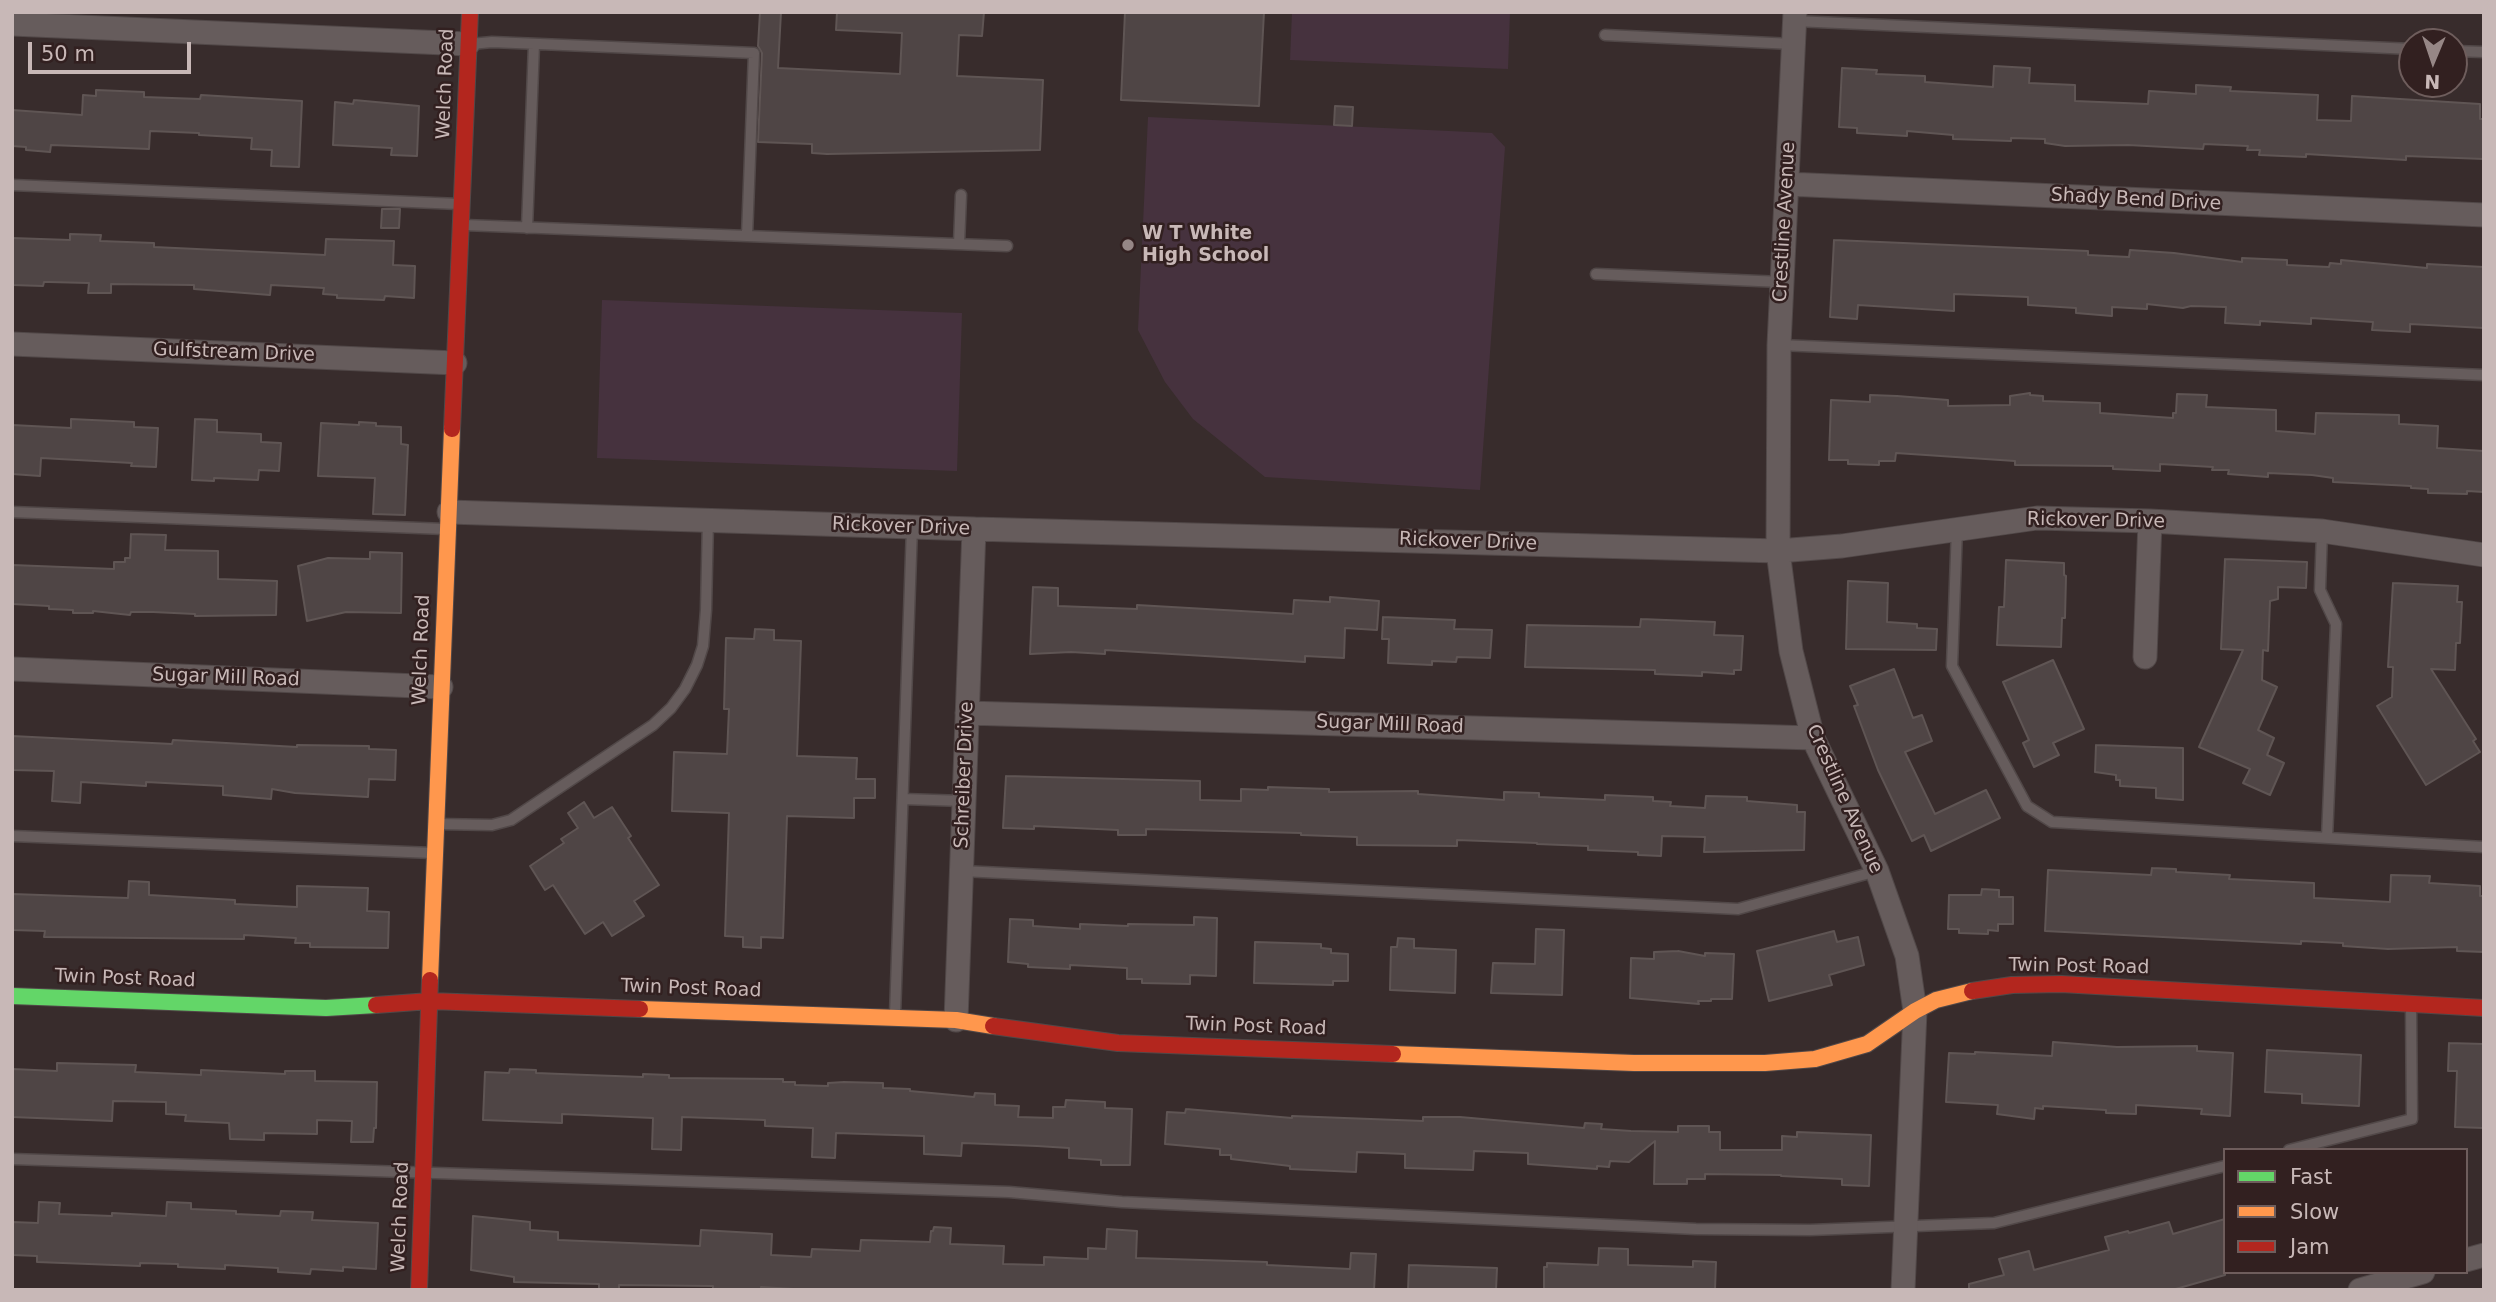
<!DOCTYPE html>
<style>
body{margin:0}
#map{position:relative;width:2496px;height:1302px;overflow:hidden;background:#382c2c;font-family:"DejaVu Sans",sans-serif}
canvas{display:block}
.frame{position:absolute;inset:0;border:14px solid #c8b8b7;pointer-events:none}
.legend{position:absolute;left:2223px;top:1148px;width:245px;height:126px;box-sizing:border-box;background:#322020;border:2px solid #6e5d5c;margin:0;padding:9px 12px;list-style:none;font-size:21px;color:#c8b8b7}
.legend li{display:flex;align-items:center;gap:14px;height:35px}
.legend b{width:35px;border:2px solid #6e5d5c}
.north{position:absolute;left:2398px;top:28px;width:70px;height:70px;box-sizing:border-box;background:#322020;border:2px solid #6e5d5c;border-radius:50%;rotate:182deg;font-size:19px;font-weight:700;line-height:28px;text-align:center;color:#c8b8b7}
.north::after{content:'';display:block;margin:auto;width:24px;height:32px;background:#968786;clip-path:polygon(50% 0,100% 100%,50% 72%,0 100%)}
.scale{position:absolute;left:28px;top:42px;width:163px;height:32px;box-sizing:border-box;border:4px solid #c8b8b7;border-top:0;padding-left:9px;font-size:21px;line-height:24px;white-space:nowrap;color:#c8b8b7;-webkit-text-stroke:5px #322020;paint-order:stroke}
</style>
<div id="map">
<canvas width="2496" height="1302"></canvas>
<div class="frame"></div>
<ul class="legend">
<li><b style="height:9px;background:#63d668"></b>Fast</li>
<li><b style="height:9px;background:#ff974d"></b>Slow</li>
<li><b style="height:9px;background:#b3261e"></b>Jam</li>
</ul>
<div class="north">N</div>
<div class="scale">50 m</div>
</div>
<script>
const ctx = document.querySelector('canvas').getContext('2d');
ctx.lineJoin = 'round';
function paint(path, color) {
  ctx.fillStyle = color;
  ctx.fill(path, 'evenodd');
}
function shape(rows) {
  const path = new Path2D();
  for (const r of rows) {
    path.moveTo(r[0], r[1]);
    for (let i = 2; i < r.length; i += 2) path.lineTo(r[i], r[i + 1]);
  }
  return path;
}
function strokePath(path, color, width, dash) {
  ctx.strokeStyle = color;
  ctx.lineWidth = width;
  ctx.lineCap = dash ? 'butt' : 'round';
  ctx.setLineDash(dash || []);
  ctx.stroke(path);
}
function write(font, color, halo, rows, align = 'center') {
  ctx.font = font + ' "DejaVu Sans",sans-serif';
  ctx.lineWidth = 5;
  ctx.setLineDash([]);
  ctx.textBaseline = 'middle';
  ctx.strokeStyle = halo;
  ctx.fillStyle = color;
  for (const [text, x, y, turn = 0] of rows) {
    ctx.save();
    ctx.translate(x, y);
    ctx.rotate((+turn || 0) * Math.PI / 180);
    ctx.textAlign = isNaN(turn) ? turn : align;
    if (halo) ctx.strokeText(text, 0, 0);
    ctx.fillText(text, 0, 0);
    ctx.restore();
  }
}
paint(shape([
 [1292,12,1510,12,1508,69,1290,60],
 [1148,117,1492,133,1505,147,1480,490,1265,477,1193,419,1165,382,1138,330],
 [602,300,962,313,957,471,597,458]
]), '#46323e');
const building = shape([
 [760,12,781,12,778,68,900,74,902,33,836,30,837,12,984,12,982,36,959,35,957,76,1043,80,1040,150,827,154,812,153,812,144,758,142,762,53,758,46,760,12],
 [1125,12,1264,12,1259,106,1121,100,1125,12],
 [1994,66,2030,68,2029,83,2075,85,2075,101,2148,104,2149,91,2196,94,2196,85,2231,87,2230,91,2318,95,2317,120,2351,121,2352,96,2480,104,2480,119,2484,119,2484,159,2406,156,2406,160,2306,154,2306,157,2259,155,2260,150,2247,150,2248,146,2204,144,2203,149,2128,145,2065,146,2045,143,2045,139,2011,138,2011,141,1953,139,1953,135,1907,131,1907,136,1857,133,1857,128,1839,127,1842,68,1877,70,1876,74,1925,76,1925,82,1993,87,1994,66],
 [96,90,144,92,144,97,200,99,201,95,302,101,299,167,271,166,272,150,251,149,252,138,199,135,199,133,150,131,149,149,51,145,50,152,26,150,26,147,12,146,12,110,82,115,83,95,96,96,96,90],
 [354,100,419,106,417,156,391,155,392,148,333,145,335,102,353,104,354,100],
 [1335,106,1353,107,1352,126,1334,125,1335,106],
 [382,209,400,209,399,228,381,228,382,209],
 [70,234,101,235,100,241,154,243,154,247,325,255,326,239,394,241,393,265,415,266,414,298,385,296,384,300,337,298,337,295,323,294,324,288,271,285,270,295,194,289,194,285,111,284,111,293,88,293,89,283,49,282,44,282,43,286,12,285,12,238,70,240,70,234],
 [1834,240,2088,251,2088,255,2129,257,2130,250,2174,253,2242,262,2242,258,2287,260,2287,265,2329,267,2330,263,2341,264,2341,260,2427,268,2427,264,2484,267,2484,328,2410,324,2410,332,2372,330,2373,322,2311,318,2311,324,2260,321,2260,325,2225,323,2226,307,2191,306,2183,308,2147,304,2147,309,2112,307,2112,316,2076,313,2076,308,2028,305,2028,297,1954,294,1954,311,1858,305,1857,319,1830,317,1834,240],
 [2030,393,2030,395,2043,396,2043,401,2100,403,2100,413,2173,418,2173,413,2176,413,2177,394,2207,395,2206,407,2276,410,2276,431,2315,434,2316,413,2399,415,2399,424,2438,426,2437,448,2484,451,2484,492,2467,491,2467,494,2428,493,2428,489,2411,488,2411,486,2333,482,2333,478,2312,475,2268,473,2268,477,2228,474,2229,470,2212,470,2213,467,2160,464,2160,471,2113,469,2113,466,2015,465,2015,461,1896,453,1895,461,1879,461,1879,465,1848,464,1848,460,1829,460,1831,400,1870,402,1870,395,1897,396,1948,400,1948,406,2010,405,2010,396,2030,393],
 [71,419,134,422,134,427,158,428,156,467,131,466,132,463,41,458,40,476,12,474,12,425,71,428,71,419],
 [195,419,217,420,217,432,261,434,261,442,281,443,279,471,259,470,258,480,214,478,214,481,192,480,195,419],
 [359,422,376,423,376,426,401,427,401,444,408,445,405,515,373,514,375,478,318,476,321,423,359,425,359,422],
 [131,534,166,535,165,550,218,551,218,579,277,581,276,615,195,616,195,614,153,612,131,612,130,615,93,611,93,613,73,613,73,610,49,609,49,606,12,604,12,565,114,569,114,562,125,562,125,558,130,558,131,534],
 [370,552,402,553,401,613,346,612,307,621,298,566,328,558,370,559,370,552],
 [2225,559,2307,562,2306,588,2278,587,2278,599,2270,601,2268,651,2263,650,2262,680,2277,687,2258,730,2274,738,2267,755,2284,763,2270,795,2243,783,2250,769,2199,747,2243,650,2221,649,2225,559],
 [2006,560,2064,563,2064,575,2066,576,2065,618,2062,618,2061,647,1997,645,1999,607,2004,607,2006,560],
 [1848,581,1888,583,1887,622,1917,624,1917,628,1937,629,1936,650,1846,649,1848,581],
 [2393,583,2458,586,2457,602,2462,602,2460,643,2456,643,2455,670,2431,669,2476,739,2473,741,2480,752,2426,785,2377,706,2392,697,2393,667,2388,667,2393,583],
 [1033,587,1058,588,1058,606,1137,609,1137,605,1293,614,1294,600,1330,602,1330,597,1379,601,1377,630,1345,628,1344,658,1305,656,1305,662,1105,650,1105,654,1071,652,1030,654,1033,587],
 [1383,617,1455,620,1454,629,1492,630,1490,658,1457,657,1456,662,1432,661,1432,665,1388,663,1389,639,1382,639,1383,617],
 [1641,619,1715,622,1714,635,1743,636,1741,670,1734,670,1734,674,1702,672,1702,676,1655,674,1655,670,1525,667,1527,625,1640,627,1641,619],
 [755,629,774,630,774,640,801,641,797,756,857,758,856,779,875,779,875,798,854,798,854,818,787,816,783,938,761,937,761,948,743,947,743,937,725,936,729,813,672,811,674,752,727,754,729,709,724,709,726,638,754,639,755,629],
 [2053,660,2084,729,2053,743,2059,755,2034,767,2023,743,2029,740,2003,682,2053,660],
 [1894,669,1913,718,1922,715,1932,741,1905,752,1935,814,1986,790,2000,818,1931,851,1924,835,1912,841,1878,770,1854,706,1858,705,1850,686,1894,669],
 [12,736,172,744,173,740,297,747,297,745,369,746,369,749,396,750,395,780,369,779,368,797,295,793,272,789,271,799,223,795,223,786,146,782,146,786,81,782,80,803,52,801,54,771,12,770,12,736],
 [2096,745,2183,748,2183,800,2156,798,2156,788,2120,786,2120,780,2116,780,2116,775,2095,772,2096,745],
 [1006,776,1200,781,1200,800,1241,801,1241,789,1268,790,1268,787,1329,789,1329,792,1418,791,1418,794,1504,800,1504,792,1539,793,1539,797,1605,800,1605,795,1653,797,1653,801,1671,802,1670,806,1705,808,1706,796,1747,797,1747,801,1797,805,1797,812,1805,812,1804,850,1704,852,1705,837,1662,836,1661,856,1638,855,1638,852,1588,850,1588,846,1537,844,1537,843,1457,840,1457,846,1357,845,1357,837,1301,835,1301,833,1146,829,1146,835,1118,835,1118,830,1034,826,1034,829,1003,828,1006,776],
 [584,802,594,818,612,807,631,836,628,838,659,885,634,901,644,916,612,936,603,922,585,934,553,885,545,890,530,866,564,843,561,839,578,828,568,813,584,802],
 [2152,868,2176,869,2176,872,2230,875,2229,879,2314,883,2314,898,2390,902,2391,875,2430,876,2429,883,2480,886,2480,896,2484,896,2484,952,2457,951,2457,947,2388,949,2343,946,2343,943,2301,941,2301,944,2045,931,2048,870,2151,875,2152,868],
 [129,881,149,882,149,895,235,900,235,904,297,907,297,886,368,888,367,911,389,912,388,948,310,947,310,943,295,943,296,938,244,935,244,939,44,937,45,931,12,930,12,894,128,898,129,881],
 [1982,889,1999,890,1999,897,2013,897,2013,924,1998,924,1998,931,1988,930,1988,934,1959,933,1959,929,1948,929,1949,895,1981,895,1982,889],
 [1194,917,1217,918,1216,976,1190,975,1190,984,1142,983,1142,979,1127,979,1127,968,1070,965,1070,969,1028,967,1028,964,1008,962,1010,919,1033,920,1033,926,1080,929,1080,924,1128,926,1128,924,1194,925,1194,917],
 [1536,929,1564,930,1562,995,1491,993,1493,963,1535,964,1536,929],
 [1834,931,1837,942,1858,937,1864,965,1829,975,1832,985,1769,1001,1757,951,1834,931],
 [1398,938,1414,939,1414,948,1456,950,1455,993,1390,990,1391,947,1397,947,1398,938],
 [1255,942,1321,944,1321,948,1331,949,1331,953,1348,954,1348,981,1333,981,1333,985,1254,983,1255,942],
 [1678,951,1705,956,1705,953,1734,954,1732,999,1711,999,1711,1001,1698,1001,1699,1004,1630,998,1631,958,1654,959,1654,952,1678,951],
 [2053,1042,2117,1047,2197,1046,2197,1051,2233,1053,2230,1116,2201,1114,2202,1109,2136,1105,2136,1114,2106,1113,2106,1110,2043,1106,2043,1109,2035,1108,2034,1119,1997,1114,1998,1105,1946,1102,1949,1053,1975,1054,1975,1052,2052,1056,2053,1042],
 [2449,1043,2484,1044,2484,1128,2455,1127,2457,1071,2448,1071,2449,1043],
 [2267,1050,2361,1055,2359,1106,2302,1103,2302,1094,2265,1092,2267,1050],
 [57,1063,136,1065,135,1072,201,1075,201,1070,285,1074,285,1071,315,1071,315,1081,377,1082,376,1128,374,1128,373,1142,351,1142,352,1121,317,1120,317,1134,264,1133,264,1140,230,1139,229,1123,185,1121,186,1115,166,1114,166,1102,113,1101,112,1121,12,1117,12,1069,57,1071,57,1063],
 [510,1069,536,1070,536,1073,587,1075,643,1077,643,1074,669,1075,669,1078,783,1079,783,1082,795,1082,795,1085,828,1086,828,1083,844,1082,883,1083,883,1088,910,1089,910,1091,974,1097,975,1093,995,1094,995,1105,1019,1106,1018,1117,1053,1118,1053,1107,1065,1107,1066,1100,1105,1102,1105,1108,1132,1109,1130,1165,1101,1165,1101,1160,1069,1158,1069,1148,1037,1146,962,1143,961,1156,924,1154,924,1136,836,1133,835,1158,812,1157,813,1128,765,1126,765,1120,682,1117,681,1150,652,1149,653,1118,562,1114,562,1123,483,1120,485,1072,509,1073,510,1069],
 [1186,1109,1292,1118,1292,1116,1423,1121,1423,1117,1460,1117,1584,1128,1585,1123,1602,1124,1601,1129,1631,1131,1678,1132,1678,1126,1709,1126,1709,1132,1720,1132,1720,1150,1782,1150,1782,1136,1797,1137,1797,1132,1871,1135,1869,1186,1842,1185,1842,1179,1781,1176,1781,1175,1705,1174,1705,1179,1687,1179,1687,1184,1654,1184,1655,1141,1629,1162,1610,1161,1609,1167,1597,1166,1597,1169,1528,1164,1528,1153,1474,1151,1473,1170,1405,1168,1405,1154,1357,1152,1356,1172,1290,1169,1290,1166,1231,1159,1231,1155,1220,1155,1220,1149,1165,1144,1167,1112,1185,1113,1186,1109],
 [39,1202,60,1203,59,1214,112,1216,112,1213,166,1216,167,1202,191,1203,191,1209,236,1211,236,1214,280,1216,281,1211,313,1212,312,1220,378,1223,376,1269,343,1267,343,1271,311,1269,310,1274,278,1272,278,1268,225,1265,225,1269,178,1267,178,1264,140,1263,140,1266,37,1262,37,1256,12,1255,12,1222,38,1223,39,1202],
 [473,1216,530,1222,530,1230,558,1232,558,1240,700,1246,701,1230,772,1234,771,1255,811,1257,812,1249,860,1251,861,1240,930,1242,931,1231,933,1231,934,1227,951,1228,950,1244,1004,1246,1003,1264,1044,1265,1044,1257,1088,1259,1088,1248,1106,1249,1107,1229,1137,1231,1136,1258,1267,1262,1267,1265,1350,1269,1351,1253,1376,1254,1374,1290,810,1290,761,1287,761,1290,722,1290,713,1289,713,1286,619,1285,619,1289,599,1289,599,1284,514,1282,514,1277,471,1270,473,1216],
 [2225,1219,2225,1275,2172,1290,1969,1290,1969,1284,2004,1275,1999,1259,2029,1251,2034,1270,2109,1250,2105,1237,2128,1231,2129,1233,2169,1222,2173,1234,2225,1219],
 [1599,1248,1628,1249,1628,1265,1693,1267,1693,1261,1716,1262,1715,1290,1544,1290,1544,1267,1547,1267,1547,1263,1598,1265,1599,1248],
 [1409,1265,1497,1268,1496,1290,1408,1290,1409,1265]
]);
paint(building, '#4f4545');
strokePath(building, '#5f5554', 2);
const lane = shape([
 [1795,21,2412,49],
 [1605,35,1793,44],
 [2454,51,2484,52],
 [12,185,459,204],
 [464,225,747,236,754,53,492,42,471,44],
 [527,228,534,44],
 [747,236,1007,246],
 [959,244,961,195],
 [1596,274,1782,282],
 [1779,345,2484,375],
 [12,512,445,529],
 [1957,528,1952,666,2027,806,2052,822,2484,847],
 [2322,531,2320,590,2336,624,2327,838],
 [903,799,964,801],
 [438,824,492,825,511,820,653,725,671,708,685,689,697,665,703,646,706,610,708,519],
 [12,836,433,853],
 [962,871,1738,909,1877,871],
 [895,1015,912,527],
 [2289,1150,2412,1119,2411,1006],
 [12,1159,1009,1192,1122,1202,1696,1229,1810,1230,1994,1223,2225,1166]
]);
const street = shape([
 [1795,12,1779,345,1778,551,1791,651,1813,738,1877,871,1907,956,1915,1011,1903,1290],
 [12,24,468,44],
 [1787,184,2484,215],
 [12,344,455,363],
 [449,512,974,529,1778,551,1842,546,2037,518,2150,521,2322,531,2484,555],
 [2145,657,2150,521],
 [12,669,441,687],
 [967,713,1813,738],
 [956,1020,974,529],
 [2466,1260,2484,1255],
 [2360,1290,2423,1272]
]);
const fast = shape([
 [12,996,326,1008,376,1005]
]);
const slow = shape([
 [430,980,452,429],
 [640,1009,956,1020,993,1026],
 [1393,1054,1634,1063,1765,1063,1815,1059,1867,1044,1915,1011,1936,1000,1972,991]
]);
const jam = shape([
 [452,429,470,12],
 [1972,991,2012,985,2061,984,2484,1008],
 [376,1005,430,1001,640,1009],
 [993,1026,1118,1043,1393,1054],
 [419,1290,430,980]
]);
strokePath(lane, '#514848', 13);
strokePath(street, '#514848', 25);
strokePath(fast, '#514848', 18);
strokePath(slow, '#514848', 18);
strokePath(jam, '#514848', 18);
strokePath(lane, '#665c5c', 10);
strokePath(street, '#665c5c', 23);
strokePath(fast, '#63d668', 16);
strokePath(slow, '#ff974d', 16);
strokePath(jam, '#b3261e', 16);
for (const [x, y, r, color] of [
 [1128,245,7,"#968786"]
]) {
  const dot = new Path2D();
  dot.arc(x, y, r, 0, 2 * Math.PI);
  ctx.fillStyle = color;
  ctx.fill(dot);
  strokePath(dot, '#322020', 2.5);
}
write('19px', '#c8b8b7', '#322020', [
 ["Welch Road",446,84,-88],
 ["Shady Bend Drive",2136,200,3],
 ["Crestline Avenue",1785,222,-87],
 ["Gulfstream Drive",234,353,2],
 ["Rickover Drive",2096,521,1],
 ["Rickover Drive",901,527,2],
 ["Rickover Drive",1468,542,2],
 ["Welch Road",422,650,-88],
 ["Sugar Mill Road",226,678,2],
 ["Sugar Mill Road",1390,725,2],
 ["Schreiber Drive",965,775,-88],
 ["Crestline Avenue",1844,799,66],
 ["Twin Post Road",2079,967,1],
 ["Twin Post Road",125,979,2],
 ["Twin Post Road",691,989,2],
 ["Twin Post Road",1256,1027,2],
 ["Welch Road",401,1217,-88]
]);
write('bold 19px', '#c8b8b7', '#322020', [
 ["W T White",1142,234],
 ["High School",1142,256]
], 'left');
</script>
